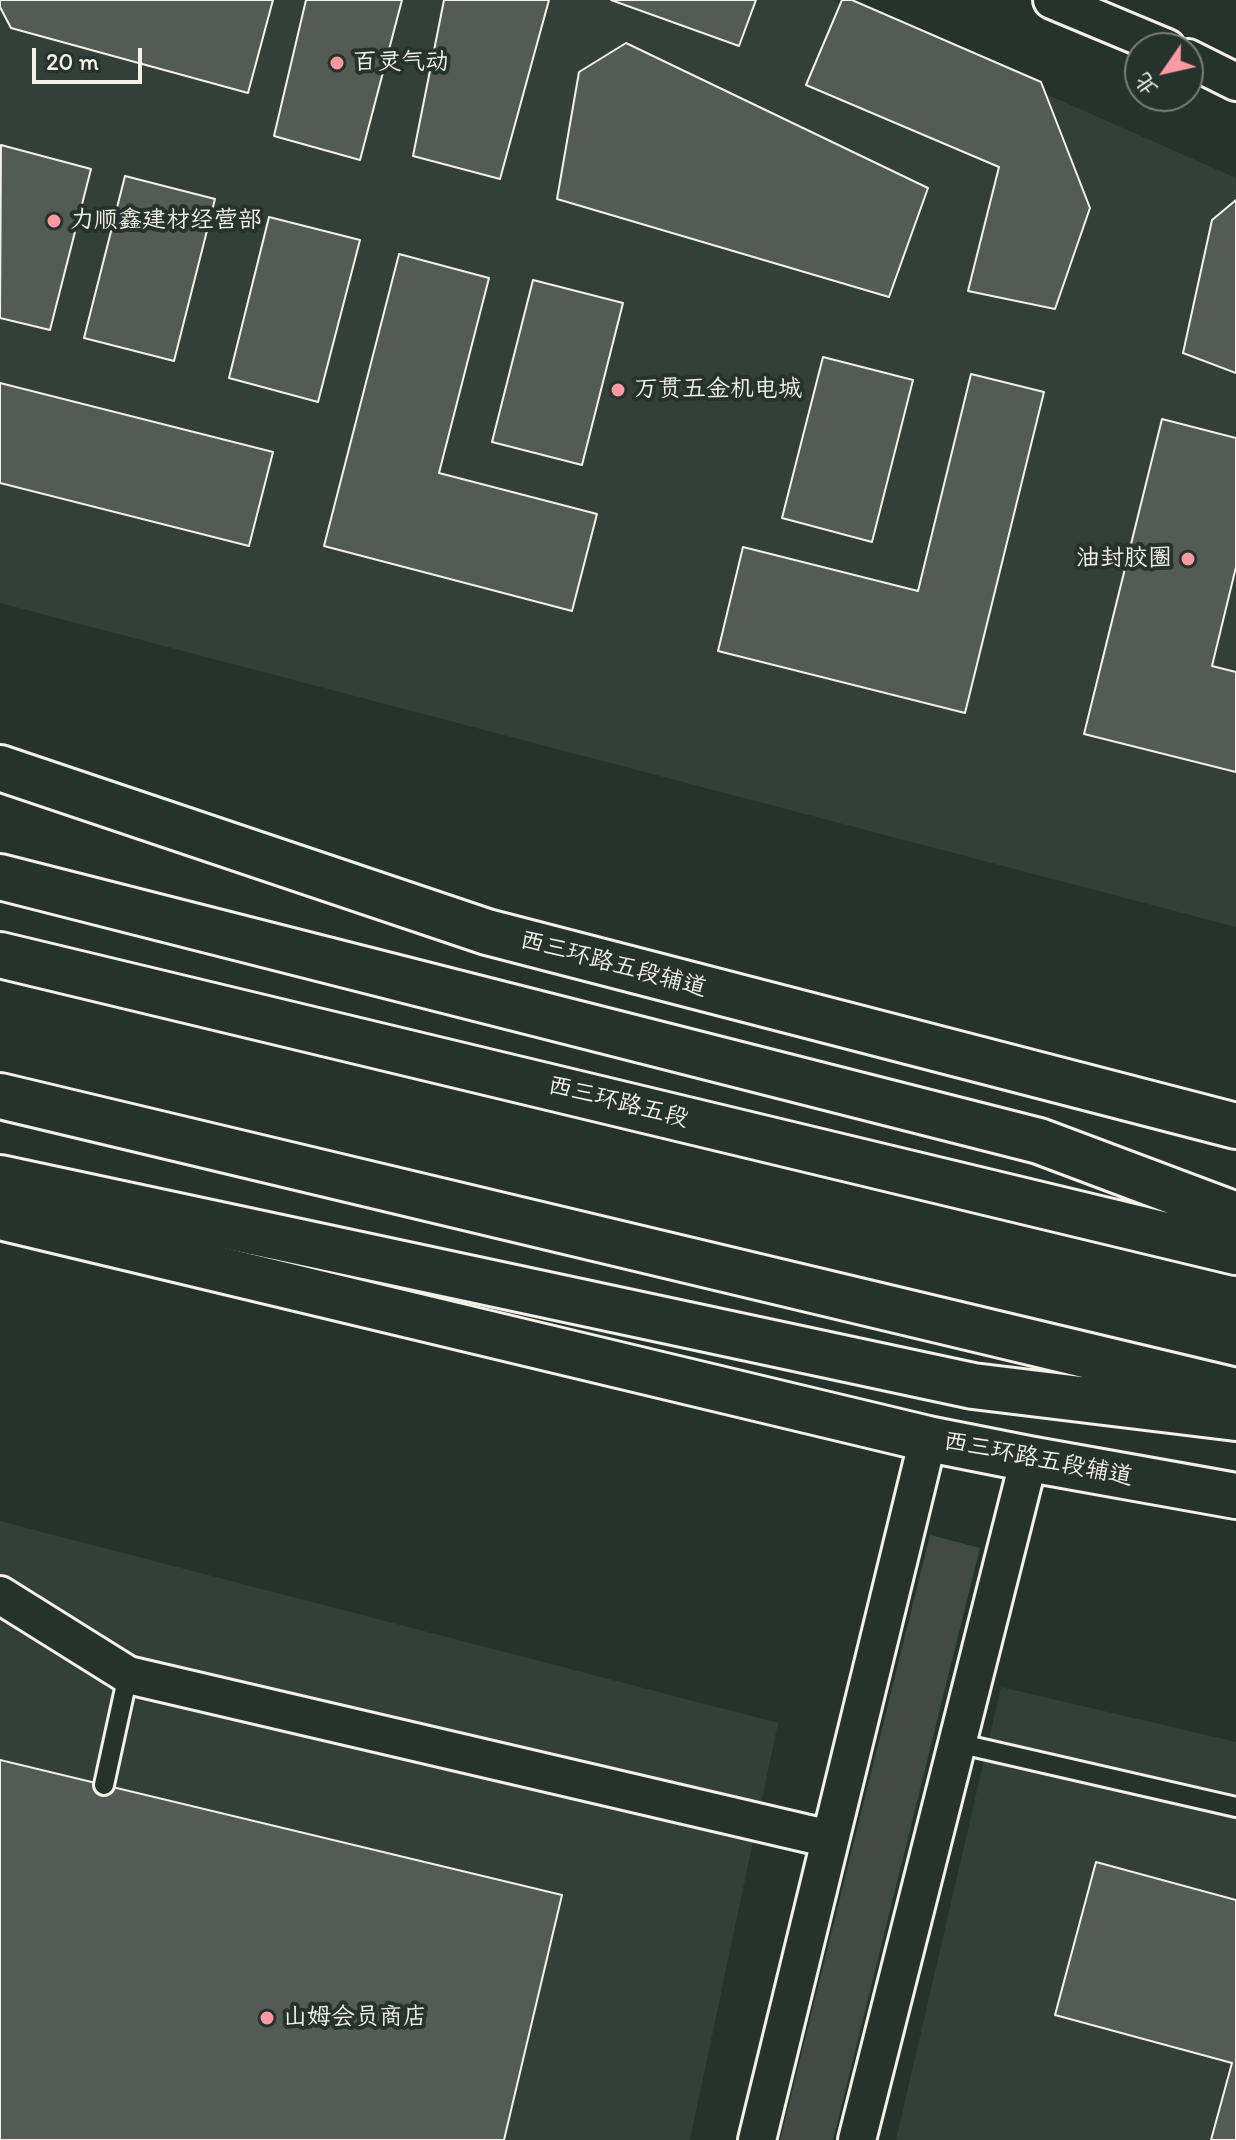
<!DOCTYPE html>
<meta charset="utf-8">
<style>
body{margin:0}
#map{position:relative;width:1236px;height:2140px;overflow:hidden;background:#26332d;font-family:Itim,"LXGW WenKai TC",sans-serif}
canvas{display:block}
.north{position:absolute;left:1124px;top:32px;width:80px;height:80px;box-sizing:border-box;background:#26332d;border:2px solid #787f78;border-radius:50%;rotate:236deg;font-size:22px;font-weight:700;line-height:32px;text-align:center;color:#f4f1e8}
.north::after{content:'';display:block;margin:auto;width:28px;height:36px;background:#ff9aa2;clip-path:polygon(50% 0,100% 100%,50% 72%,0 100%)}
.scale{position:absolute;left:32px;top:48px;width:110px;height:36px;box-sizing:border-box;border:4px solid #f4f1e8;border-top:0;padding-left:10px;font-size:24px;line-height:28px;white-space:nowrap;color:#f4f1e8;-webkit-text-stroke:6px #26332d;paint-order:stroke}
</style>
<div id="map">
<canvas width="1236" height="2140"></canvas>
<div class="north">北</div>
<div class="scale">20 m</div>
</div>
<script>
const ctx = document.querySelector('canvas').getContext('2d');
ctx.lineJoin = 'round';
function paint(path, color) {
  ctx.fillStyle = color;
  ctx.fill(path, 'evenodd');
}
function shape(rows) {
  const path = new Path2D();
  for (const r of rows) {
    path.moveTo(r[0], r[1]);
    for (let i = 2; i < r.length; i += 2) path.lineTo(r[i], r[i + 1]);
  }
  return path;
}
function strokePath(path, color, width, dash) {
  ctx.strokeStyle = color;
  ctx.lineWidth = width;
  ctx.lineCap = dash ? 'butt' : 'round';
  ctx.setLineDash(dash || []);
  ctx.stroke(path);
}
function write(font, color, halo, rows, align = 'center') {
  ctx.font = font + ' Itim,"LXGW WenKai TC",sans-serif';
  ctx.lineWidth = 8;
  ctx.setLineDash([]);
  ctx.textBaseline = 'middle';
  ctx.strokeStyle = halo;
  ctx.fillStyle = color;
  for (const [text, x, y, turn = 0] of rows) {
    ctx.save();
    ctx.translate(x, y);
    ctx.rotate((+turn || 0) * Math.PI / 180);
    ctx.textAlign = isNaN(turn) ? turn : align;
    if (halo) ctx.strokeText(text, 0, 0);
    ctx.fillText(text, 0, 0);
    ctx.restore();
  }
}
paint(shape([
 [0,0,833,0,1236,178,1236,927,0,603],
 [0,1521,778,1723,690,2140,0,2140],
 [1001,1687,1236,1742,1236,2140,896,2140]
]), '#333f39');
paint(shape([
 [930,1535,980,1548,833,2140,780,2140]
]), '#414b45');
const building = shape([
 [0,0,273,0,248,93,11,28,0,7,0,0],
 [306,0,402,0,360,160,274,136,306,0],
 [444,0,549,0,500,179,413,156,444,0],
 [611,0,756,0,739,46,611,0],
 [842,0,852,0,1041,82,1090,208,1055,309,968,291,999,167,806,85,842,0],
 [626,43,928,188,889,297,557,199,579,72,626,43],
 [1,145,91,169,50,330,0,318,1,145],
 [125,176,215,199,174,361,84,338,125,176],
 [1236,200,1236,373,1183,353,1212,220,1236,200],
 [269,217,360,240,318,402,229,378,269,217],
 [399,254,489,278,439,473,597,514,572,611,324,546,399,254],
 [533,280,623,303,582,465,492,442,533,280],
 [823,357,913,380,872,542,782,518,823,357],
 [971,374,1044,392,965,713,718,651,743,547,918,591,971,374],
 [0,383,273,452,249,546,0,483,0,383],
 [1162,419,1236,438,1236,567,1212,666,1236,672,1236,772,1084,734,1162,419],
 [0,1760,562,1895,504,2140,0,2140,0,1760],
 [1096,1862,1236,1900,1236,2140,1211,2140,1232,2063,1055,2015,1096,1862]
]);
paint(building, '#525c55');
strokePath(building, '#f4f1e8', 2);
const service = shape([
 [957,1743,1236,1807],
 [104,1785,128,1675]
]);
const minor = shape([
 [1052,0,1167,48],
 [1188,58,1236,82],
 [0,1595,128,1675,830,1839],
 [757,2140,928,1439],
 [857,2140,1029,1459]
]);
const secondary = shape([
 [0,768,487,932,1236,1126],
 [0,1217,928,1439,1029,1459,1236,1496]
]);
const trunk = shape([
 [0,877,1039,1141,1236,1215],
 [0,955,1236,1252],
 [0,1096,1236,1391],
 [0,1178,973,1386,1236,1418]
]);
strokePath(service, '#f4f1e8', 24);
strokePath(minor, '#f4f1e8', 42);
strokePath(secondary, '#f4f1e8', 50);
strokePath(trunk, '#f4f1e8', 50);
strokePath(service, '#26332d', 18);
strokePath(minor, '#26332d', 36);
strokePath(secondary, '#26332d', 44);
strokePath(trunk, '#26332d', 44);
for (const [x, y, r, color] of [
 [337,63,8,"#ff9aa2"],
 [54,221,8,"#ff9aa2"],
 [618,390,8,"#ff9aa2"],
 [1188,559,8,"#ff9aa2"],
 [267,2018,8,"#ff9aa2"]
]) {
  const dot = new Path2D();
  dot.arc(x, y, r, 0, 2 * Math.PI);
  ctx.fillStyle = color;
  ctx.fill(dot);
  strokePath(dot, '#26332d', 3);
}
write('24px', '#f4f1e8', '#26332d', [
 ["百灵气动",353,63],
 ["力顺鑫建材经营部",70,221],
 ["万贯五金机电城",634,390],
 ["油封胶圈",1172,559,"right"],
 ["山姆会员商店",283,2018]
], 'left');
write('24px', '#f4f1e8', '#26332d', [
 ["西三环路五段辅道",613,965,15],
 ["西三环路五段",618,1103,14],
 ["西三环路五段辅道",1038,1460,11]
]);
</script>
